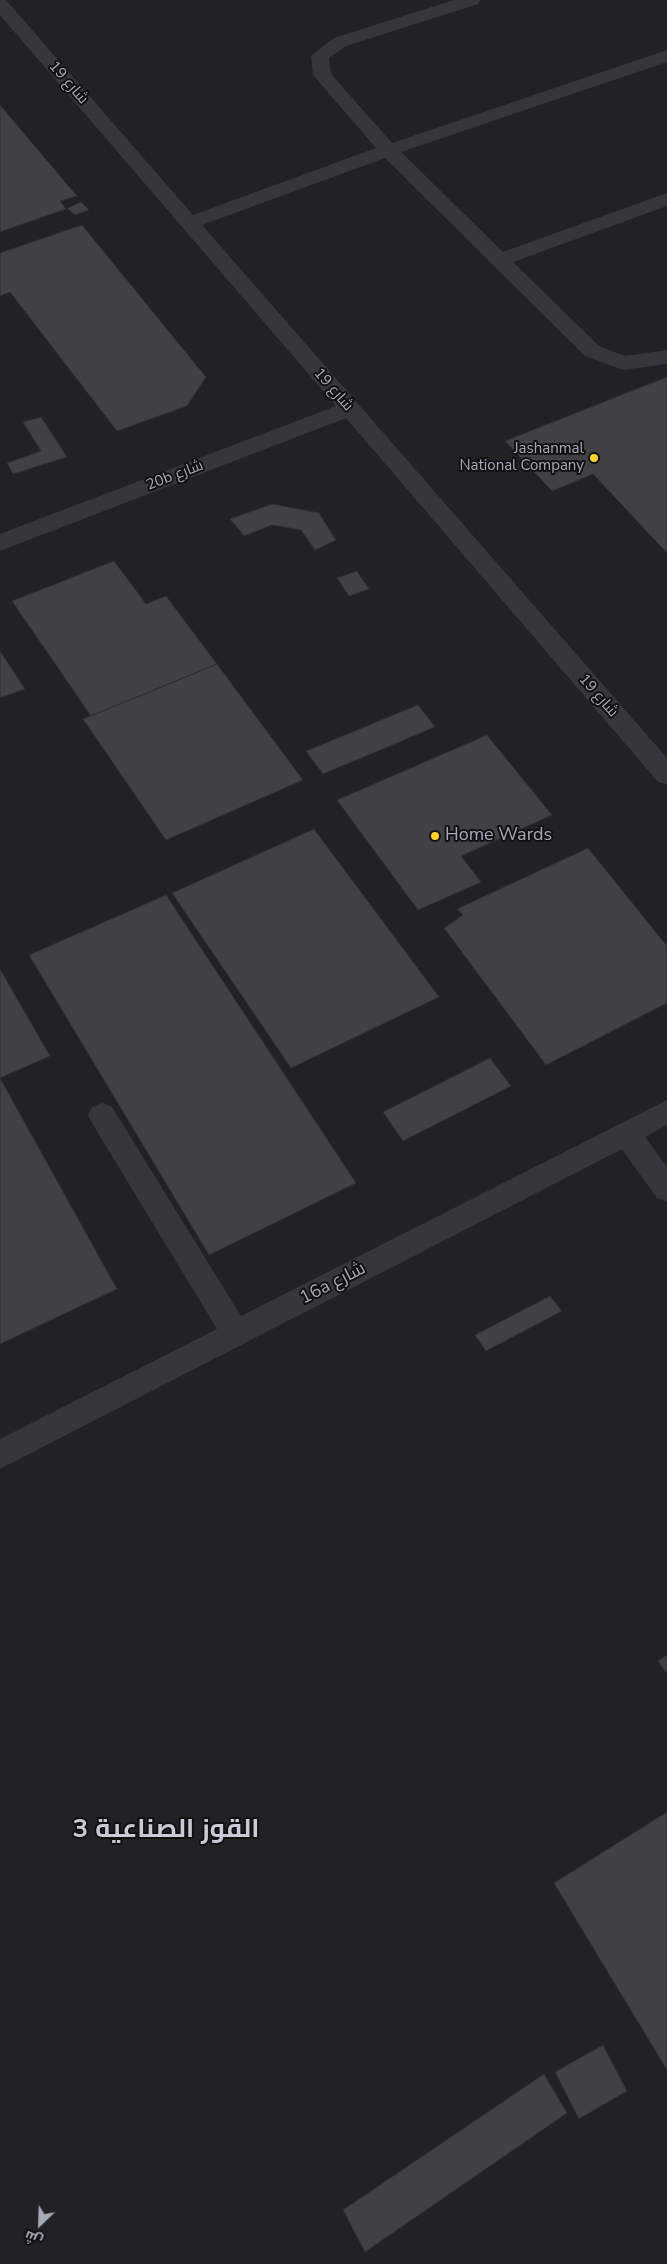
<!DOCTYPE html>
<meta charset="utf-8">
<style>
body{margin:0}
#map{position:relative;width:667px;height:2264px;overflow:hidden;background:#161618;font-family:"Nunito Sans",Cairo,sans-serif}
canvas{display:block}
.north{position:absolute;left:15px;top:2199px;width:50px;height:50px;-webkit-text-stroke:4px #111113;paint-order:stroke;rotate:204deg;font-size:14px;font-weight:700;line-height:20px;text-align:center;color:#a7aab9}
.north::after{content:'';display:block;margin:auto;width:18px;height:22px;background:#a7aab9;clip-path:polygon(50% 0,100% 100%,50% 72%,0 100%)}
</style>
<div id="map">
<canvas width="667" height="2264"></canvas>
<div class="north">ش</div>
</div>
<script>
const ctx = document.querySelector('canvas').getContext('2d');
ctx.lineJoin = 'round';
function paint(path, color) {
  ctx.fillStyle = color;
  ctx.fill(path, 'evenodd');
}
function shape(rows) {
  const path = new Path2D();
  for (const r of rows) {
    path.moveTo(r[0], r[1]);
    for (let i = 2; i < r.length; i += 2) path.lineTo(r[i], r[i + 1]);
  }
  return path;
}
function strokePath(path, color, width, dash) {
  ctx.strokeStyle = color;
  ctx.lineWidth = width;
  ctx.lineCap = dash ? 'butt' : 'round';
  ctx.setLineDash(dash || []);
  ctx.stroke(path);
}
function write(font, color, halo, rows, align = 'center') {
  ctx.font = font + ' "Nunito Sans",Cairo,sans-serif';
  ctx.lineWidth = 4;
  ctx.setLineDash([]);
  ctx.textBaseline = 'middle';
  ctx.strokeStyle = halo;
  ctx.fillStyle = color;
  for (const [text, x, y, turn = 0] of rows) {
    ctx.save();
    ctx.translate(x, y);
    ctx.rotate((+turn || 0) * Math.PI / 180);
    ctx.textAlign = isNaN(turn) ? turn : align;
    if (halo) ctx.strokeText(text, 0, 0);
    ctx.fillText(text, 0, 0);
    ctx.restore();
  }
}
paint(shape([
 [0,0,667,0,667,2264,0,2264]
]), '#222225');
const building = shape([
 [0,105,77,196,60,201,66,209,0,232,0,105],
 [81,202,89,210,75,215,67,208,81,202],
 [82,225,206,377,187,406,117,431,10,292,0,296,0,253,82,225],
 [667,377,667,553,593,474,552,491,505,441,667,377],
 [41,417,67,457,13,474,7,463,41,451,23,422,41,417],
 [272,504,319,513,336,540,315,550,301,530,272,525,244,536,230,519,272,504],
 [114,561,146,604,166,596,217,664,91,716,12,601,114,561],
 [357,571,369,589,349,596,337,578,357,571],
 [0,651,25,689,0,698,0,651],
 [217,664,303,780,166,840,83,719,217,664],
 [418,705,435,727,323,774,306,751,418,705],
 [487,735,552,815,461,856,481,882,418,910,337,800,487,735],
 [314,829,439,997,291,1068,172,893,314,829],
 [588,848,667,946,667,1003,546,1065,444,928,463,915,457,909,588,848],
 [166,895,356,1183,209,1255,29,955,166,895],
 [0,969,50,1056,0,1078,117,1289,0,1344,0,969],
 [490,1058,511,1086,403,1141,383,1112,490,1058],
 [550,1296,562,1311,486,1351,475,1335,550,1296],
 [667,1655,667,1674,658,1661,667,1655],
 [667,1812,667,2070,554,1883,667,1812],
 [603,2045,627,2091,579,2119,555,2072,603,2045],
 [544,2074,567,2113,365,2252,343,2210,544,2074]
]);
paint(building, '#404045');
strokePath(building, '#303034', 1);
paint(shape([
 [0,0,6,0,193,215,376,148,313,75,311,56,334,38,454,0,481,0,478,4,346,46,329,58,331,74,392,143,667,50,667,62,401,152,503,252,667,193,667,206,513,262,599,346,625,356,667,350,667,364,623,370,585,356,385,158,202,225,667,758,667,784,658,782,346,418,0,551,0,534,336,406,0,15,0,0],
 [667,1100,667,1125,645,1137,667,1167,667,1201,657,1198,622,1149,0,1469,0,1439,217,1329,92,1123,88,1115,92,1107,102,1103,112,1107,241,1316,667,1100]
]), '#36373d');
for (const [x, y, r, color] of [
 [594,458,5,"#ffd327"],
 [435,836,5,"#ffd327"]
]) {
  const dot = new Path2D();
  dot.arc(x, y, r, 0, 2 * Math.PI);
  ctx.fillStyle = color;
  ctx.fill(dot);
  strokePath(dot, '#111113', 2);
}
write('15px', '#a7aab9', '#111113', [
 ["شارع 19",68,83,49],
 ["شارع 19",333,390,49],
 ["20b شارع",175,476,-21],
 ["شارع 19",598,696,49]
]);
write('15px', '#a7aab9', '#111113', [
 ["Jashanmal",584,449],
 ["National Company",584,466]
], 'right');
write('18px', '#a7aab9', '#111113', [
 ["Home Wards",445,836]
], 'left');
write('18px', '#a7aab9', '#111113', [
 ["16a شارع",333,1284,-27]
]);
write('bold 26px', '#c8cad5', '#111113', [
 ["القوز الصناعية 3",166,1831]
]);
</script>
